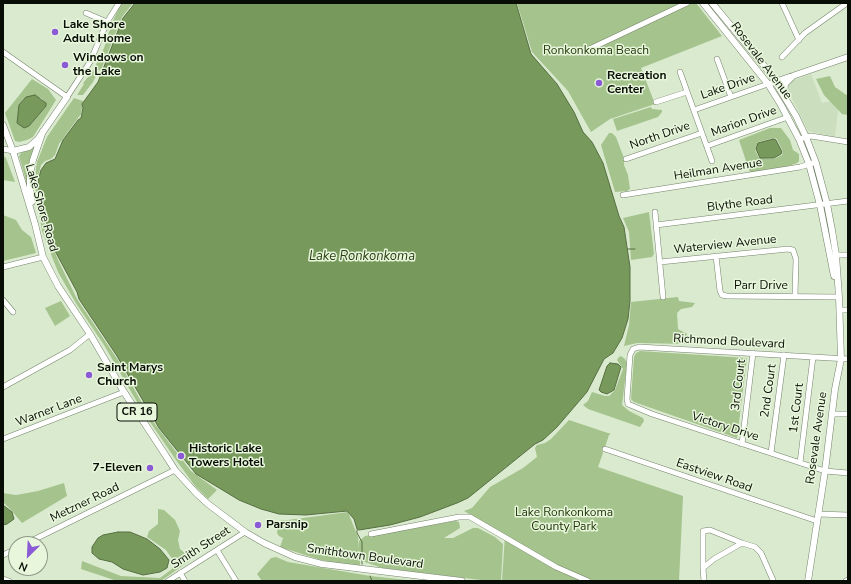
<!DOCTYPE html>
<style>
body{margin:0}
#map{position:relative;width:851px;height:584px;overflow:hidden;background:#daeacf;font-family:"Nunito Sans",sans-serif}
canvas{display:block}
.frame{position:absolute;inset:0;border:4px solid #080d05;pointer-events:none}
.north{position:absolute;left:8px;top:536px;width:40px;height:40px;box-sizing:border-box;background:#e8f7dc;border:1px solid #8e9986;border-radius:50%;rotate:204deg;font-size:11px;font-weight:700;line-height:16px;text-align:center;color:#080d05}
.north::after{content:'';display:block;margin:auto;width:14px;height:18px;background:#8b5bd5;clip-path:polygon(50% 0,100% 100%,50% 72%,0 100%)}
</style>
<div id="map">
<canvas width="851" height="584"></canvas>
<div class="frame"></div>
<div class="north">N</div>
</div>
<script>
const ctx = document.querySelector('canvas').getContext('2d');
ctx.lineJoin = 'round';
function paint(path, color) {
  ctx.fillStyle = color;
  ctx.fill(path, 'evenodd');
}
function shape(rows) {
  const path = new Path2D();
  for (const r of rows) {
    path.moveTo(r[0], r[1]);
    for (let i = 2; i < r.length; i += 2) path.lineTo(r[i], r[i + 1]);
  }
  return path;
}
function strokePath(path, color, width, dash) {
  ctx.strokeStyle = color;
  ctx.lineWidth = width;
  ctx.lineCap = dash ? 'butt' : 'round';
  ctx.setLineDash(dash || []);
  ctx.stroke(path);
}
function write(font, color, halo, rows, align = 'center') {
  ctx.font = font + ' "Nunito Sans",sans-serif';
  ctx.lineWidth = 3;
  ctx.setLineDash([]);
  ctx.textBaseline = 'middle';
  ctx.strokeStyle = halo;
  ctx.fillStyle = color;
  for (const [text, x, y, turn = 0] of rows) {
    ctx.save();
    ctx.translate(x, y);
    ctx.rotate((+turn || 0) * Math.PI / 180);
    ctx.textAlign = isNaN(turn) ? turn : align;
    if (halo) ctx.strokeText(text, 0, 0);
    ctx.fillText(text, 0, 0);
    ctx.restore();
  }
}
paint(shape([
 [811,74,822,103,834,100,838,111,835,137,808,131,788,90,788,85,792,81]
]), '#cbdebd');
paint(shape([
 [121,3,133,3,122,17,101,70,94,71,98,72,93,82,83,95,77,95,84,84,83,83,93,71,104,48,112,23],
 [517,3,696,3,722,36,641,68,655,104,610,119,591,132,568,91,532,52],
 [830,76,835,87,848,96,848,115,842,114,824,95,816,79],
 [32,79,48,89,56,100,33,137,27,140,19,142,15,141,5,113],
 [41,98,46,103,46,106,29,126,22,101,24,99],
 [74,98,83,101,81,114,59,144,55,155,51,159,45,161,41,165,37,181,41,211,52,245,58,260,77,299,118,360,151,419,191,471,217,490,208,499,195,486,176,460,141,409,104,345,77,305,58,272,42,231,34,182,37,162,47,137],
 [651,107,652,109,662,110,662,112,658,117,617,131,613,119],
 [770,128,781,128,790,140,793,150,799,154,799,161,797,163,786,167,750,173,739,140],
 [773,138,777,139,783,152,782,155,774,159,759,158,755,150,758,142],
 [609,133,612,133,616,137,624,158,624,165,628,175,630,189,627,191,615,192,601,145],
 [35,147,29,191,19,156,21,153],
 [3,156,6,158,15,182,3,180],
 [649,212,654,254,652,257,631,260,629,232,623,218],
 [3,215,16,220,22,230,31,237,36,253,3,261],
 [678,297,679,301,695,303,692,307,681,309,677,313,678,329,687,334,687,344,637,343,624,346,629,325,631,302],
 [61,301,70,316,55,326,45,308],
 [640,351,747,358,737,438,634,402,631,399,634,357,636,353],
 [621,356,625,359,627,364,622,405,629,411,643,418,644,421,640,427,588,409,583,405,588,401,592,392,605,396,609,396,615,390,623,369,617,360,619,357],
 [569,420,611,434,609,435,605,447,602,449,603,453,598,467,683,496,679,581,502,581,505,535,464,511,472,508,490,487,523,468,537,457,535,448,537,445,545,443,551,439],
 [64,483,67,496,22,523,11,510,3,502,3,493,16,495,38,491],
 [158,509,164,510,175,520,180,531,178,540,180,549,192,559,161,581,117,581,81,569,82,561,121,576,160,578,172,569,175,563,166,550,147,537,149,531,158,524],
 [348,512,358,537,359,549,359,541,365,536,455,521,459,522,460,528,444,538,453,538,473,528,478,528,495,537,503,544,501,581,489,581,382,568,365,562,360,559,360,555,360,566,342,564,321,560,280,547,283,538,279,536,277,533,278,524,281,520,288,520],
 [276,557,288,562,370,576,416,581,262,581,257,574,271,558]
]), '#a5c38d');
const water = shape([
 [135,3,516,3,531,54,557,84,574,112,583,132,592,142,603,163,619,216,624,227,630,267,630,301,628,319,622,338,613,353,604,359,587,392,557,427,543,440,535,444,468,498,457,503,420,517,390,525,359,530,357,529,354,519,347,511,306,515,279,514,261,509,239,500,196,474,159,428,117,356,79,299,77,292,54,249,49,228,41,211,38,181,41,170,46,163,55,159,63,140,78,120,81,118,83,108,82,104,98,82,123,18,135,3],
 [35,95,46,103,46,106,29,126,24,128,17,123,19,105,26,97,35,95],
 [773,139,776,140,782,152,781,154,774,158,760,158,756,149,758,143,773,139],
 [610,363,618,364,621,367,614,390,607,394,601,392,599,390,607,366,610,363],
 [3,505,12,512,14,519,7,524,3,525,3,505],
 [118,532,130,532,147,539,160,549,169,560,167,568,160,572,143,575,123,569,112,562,99,559,92,553,92,547,98,538,103,535,118,532]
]);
paint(water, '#77995c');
strokePath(water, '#566f42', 1);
strokePath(shape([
 [628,249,635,249],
 [357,530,357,533,362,542,362,564],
 [370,576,372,581]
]), '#566f42', 1);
const minor = shape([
 [782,3,799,40],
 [86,13,107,22],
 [3,52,67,97,90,62,107,22,119,3],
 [581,53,687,3],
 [782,57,805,33,847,3],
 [717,59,731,97],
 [680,72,712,161],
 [656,102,687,92],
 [694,110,768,84],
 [799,139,811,136,848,142],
 [707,146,788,117],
 [3,149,13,151],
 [626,159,702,133],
 [623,195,800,167,813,163],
 [655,212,663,297],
 [656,225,848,201],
 [836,255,848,255],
 [716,256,720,291,722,295,727,296,839,297],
 [660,262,788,249,793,250,796,259,795,296],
 [3,267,43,257],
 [3,300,13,312],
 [840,310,848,310],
 [848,359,639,347,633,349,630,355,627,399,628,404,652,414,825,471,848,473],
 [3,387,70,350,90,334],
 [832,414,848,414],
 [3,439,124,392],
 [742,444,753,353],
 [605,449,817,521],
 [771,453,784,355],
 [800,463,813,357],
 [818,514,848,515],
 [371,534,459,517,470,517,556,567,588,581],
 [25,544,175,470],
 [217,550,236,581],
 [3,555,16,549],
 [703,568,703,531,710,530,742,543],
 [180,573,185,581],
 [3,579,9,581],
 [168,581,245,532],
 [704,581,703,568,714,559,742,543,755,547,761,553,773,580],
 [846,581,848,580]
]);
const major = shape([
 [703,3,768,84,781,105,799,139,809,164,820,205,834,276],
 [712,3,770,73,796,116,806,137,816,163,827,204,832,230,836,255,839,297,841,359,835,389,825,471,808,581],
 [772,83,848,57],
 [784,95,785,84,793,76],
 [3,125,13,151,35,224,43,257,58,286,90,334,124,392,166,456,175,470,196,493,208,504,245,532,264,543,295,557,322,564,462,581],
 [13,151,29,147,38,139,67,97],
 [32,202,30,188,30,175,33,160,43,131]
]);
strokePath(minor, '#75836b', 6);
strokePath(major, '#75836b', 7);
strokePath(minor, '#fff', 5);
strokePath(major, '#fff', 6);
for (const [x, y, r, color] of [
 [55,32,4,"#8b5bd5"],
 [65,65,4,"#8b5bd5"],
 [599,83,4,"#8b5bd5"],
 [89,375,4,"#8b5bd5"],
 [181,456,4,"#8b5bd5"],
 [150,468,4,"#8b5bd5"],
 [258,525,4,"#8b5bd5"]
]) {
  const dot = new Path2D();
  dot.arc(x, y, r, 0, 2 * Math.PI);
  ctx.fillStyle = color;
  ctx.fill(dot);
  strokePath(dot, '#e8f7dc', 1.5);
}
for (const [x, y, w] of [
 [137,412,40]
]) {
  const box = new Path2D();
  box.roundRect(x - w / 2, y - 9, w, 18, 3);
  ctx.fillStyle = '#e8f7dc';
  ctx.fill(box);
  strokePath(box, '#080d05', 1);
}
write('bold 11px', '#080d05', null, [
 ["CR 16",137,412]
]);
write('bold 12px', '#080d05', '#e8f7dc', [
 ["Lake Shore",63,25],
 ["Adult Home",63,39],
 ["Windows on",73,58],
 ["the Lake",73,72],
 ["Recreation",607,76],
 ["Center",607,90],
 ["Saint Marys",97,368],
 ["Church",97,382],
 ["Historic Lake",189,449],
 ["Towers Hotel",189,463],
 ["7-Eleven",142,468,"right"],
 ["Parsnip",266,525]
], 'left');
write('12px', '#1b3003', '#e8f7dc', [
 ["Ronkonkoma Beach",596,51],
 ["Lake Ronkonkoma",564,513],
 ["County Park",564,527]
]);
write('12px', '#080d05', '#e8f7dc', [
 ["Rosevale Avenue",761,61,53],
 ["Lake Drive",728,87,-19],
 ["Marion Drive",744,122,-20],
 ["North Drive",660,136,-19],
 ["Heilman Avenue",718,170,-9],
 ["Blythe Road",740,204,-7],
 ["Lake Shore Road",41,208,74],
 ["Waterview Avenue",725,245,-6],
 ["Parr Drive",761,286],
 ["Richmond Boulevard",729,342,3],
 ["3rd Court",739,385,-83],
 ["2nd Court",769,391,-82],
 ["1st Court",797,408,-83],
 ["Warner Lane",49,411,-21],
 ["Victory Drive",725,427,18],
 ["Rosevale Avenue",817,438,-82],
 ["Eastview Road",714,476,19],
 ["Metzner Road",85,503,-26],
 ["Smith Street",201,548,-33],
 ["Smithtown Boulevard",365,557,8]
]);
write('italic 13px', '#293f13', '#e8f7dc', [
 ["Lake Ronkonkoma",362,257]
]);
</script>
